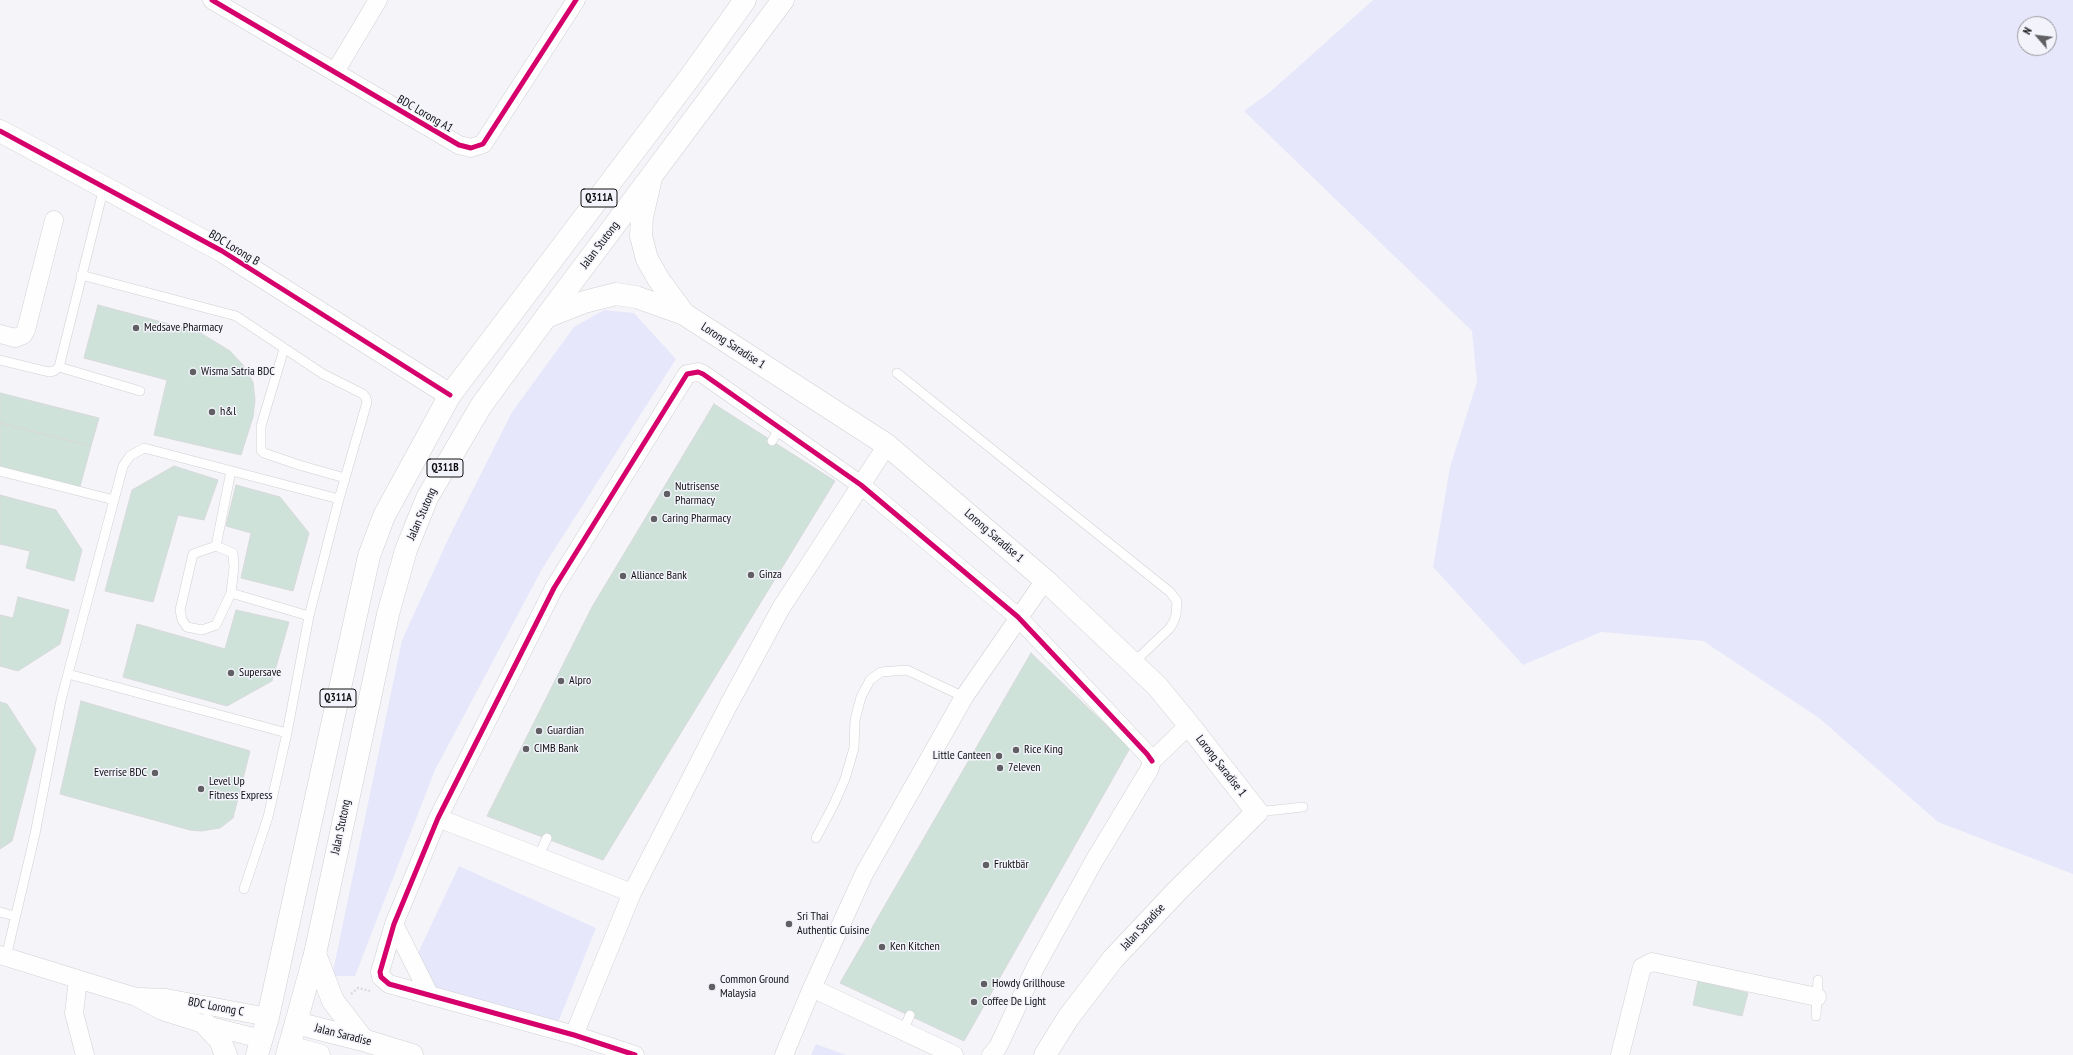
<!DOCTYPE html>
<meta charset="utf-8">
<style>
body{margin:0}
#map{position:relative;width:2073px;height:1055px;overflow:hidden;background:#f5f5f9;font-family:"PT Sans Narrow",sans-serif}
canvas{display:block}
.north{position:absolute;left:2017px;top:16px;width:40px;height:40px;box-sizing:border-box;background:#f3f3fb;border:1px solid #98989e;border-radius:50%;rotate:298deg;font-size:11px;font-weight:700;line-height:16px;text-align:center;color:#101013}
.north::after{content:'';display:block;margin:auto;width:14px;height:18px;background:#606064;clip-path:polygon(50% 0,100% 100%,50% 72%,0 100%)}
</style>
<div id="map">
<canvas width="2073" height="1055"></canvas>
<div class="north">N</div>
</div>
<script>
const ctx = document.querySelector('canvas').getContext('2d');
ctx.lineJoin = 'round';
function paint(path, color) {
  ctx.fillStyle = color;
  ctx.fill(path, 'evenodd');
}
function shape(rows) {
  const path = new Path2D();
  for (const r of rows) {
    path.moveTo(r[0], r[1]);
    for (let i = 2; i < r.length; i += 2) path.lineTo(r[i], r[i + 1]);
  }
  return path;
}
function strokePath(path, color, width, dash) {
  ctx.strokeStyle = color;
  ctx.lineWidth = width;
  ctx.lineCap = dash ? 'butt' : 'round';
  ctx.setLineDash(dash || []);
  ctx.stroke(path);
}
function write(font, color, halo, rows, align = 'center') {
  ctx.font = font + ' "PT Sans Narrow",sans-serif';
  ctx.lineWidth = 3;
  ctx.setLineDash([]);
  ctx.textBaseline = 'middle';
  ctx.strokeStyle = halo;
  ctx.fillStyle = color;
  for (const [text, x, y, turn = 0] of rows) {
    ctx.save();
    ctx.translate(x, y);
    ctx.rotate((+turn || 0) * Math.PI / 180);
    ctx.textAlign = isNaN(turn) ? turn : align;
    if (halo) ctx.strokeText(text, 0, 0);
    ctx.fillText(text, 0, 0);
    ctx.restore();
  }
}
paint(shape([
 [1373,0,2073,0,2073,874,1938,822,1819,718,1703,641,1601,632,1523,665,1433,567,1450,467,1477,382,1472,331,1244,111,1270,92],
 [2025,24,2049,24,2049,48,2025,48],
 [604,310,634,313,676,359,542,569,435,770,355,976,332,976,402,640,451,533,512,412,574,327],
 [459,866,596,928,555,1030,548,1018,434,989,417,955],
 [816,1044,846,1055,811,1055]
]), '#e7e7fc');
const building = shape([
 [98,305,199,332,230,351,243,365,253,382,255,400,253,417,241,455,154,435,167,380,84,358,98,305],
 [0,393,99,418,91,446,0,423,0,393],
 [714,404,835,481,603,860,487,816,592,607,714,404],
 [0,423,91,446,79,490,0,469,0,423],
 [174,466,218,480,204,520,178,515,153,602,105,591,132,490,174,466],
 [236,485,280,497,309,533,293,591,241,578,251,533,226,526,236,485],
 [0,495,56,510,82,550,74,581,26,568,30,551,0,544,0,495],
 [18,597,69,610,60,644,18,671,0,666,0,615,13,618,18,597],
 [236,610,289,622,272,681,227,706,123,677,137,624,225,649,236,610],
 [1031,653,1130,748,964,1041,840,983,1031,653],
 [81,701,250,751,233,818,220,828,201,831,190,830,60,794,81,701],
 [0,702,7,704,36,749,12,841,0,849,0,702],
 [1698,981,1748,993,1742,1016,1693,1005,1698,981]
]);
paint(building, '#cfe2da');
strokePath(building, '#d7d8da', 1);
const lane = shape([
 [81,275,236,316,323,374,363,394,366,398,367,402,339,499,309,616,287,733,268,817,244,889],
 [284,349,261,426,261,450,264,453,299,465,345,478],
 [0,360,49,372,54,371,59,367,104,187],
 [59,367,140,391],
 [897,373,1170,592,1177,601,1176,615,1173,623,1169,629,1133,663],
 [772,441,780,428],
 [0,471,114,500],
 [216,546,233,553,234,567,231,593,216,625,202,630,187,627,182,620,180,610,193,554,216,546],
 [216,546,231,471],
 [231,593,309,616],
 [68,674,287,733],
 [1257,812,1303,807],
 [816,838,833,806,845,779,854,748,855,720,861,697,870,680,881,672,907,670,964,697],
 [538,857,547,838],
 [0,912,15,916],
 [6,957,35,834,61,700,123,466,130,456,144,448,339,499],
 [1816,1016,1818,980],
 [903,1031,910,1015]
]);
const street = shape([
 [212,0,459,145,471,148,483,144,576,0],
 [335,72,378,0],
 [0,334,15,338,23,335,26,330,54,220],
 [438,818,632,893],
 [394,924,430,996],
 [0,955,136,997,162,1011,206,1025,261,1039],
 [78,980,74,1013,85,1055],
 [812,988,954,1055],
 [139,997,166,998,268,1017],
 [574,1035,632,893,729,704,781,608,887,445],
 [635,1055,574,1035,389,984,381,977,380,972,394,924,438,818,554,588,687,374,698,372,703,374,861,485,1018,617,1147,754,1152,761],
 [784,1055,812,988,864,874,964,697,1045,580],
 [991,1055,998,1047,1035,968,1094,861,1149,770,1152,761,1189,725],
 [1620,1055,1642,967,1652,962,1817,997]
]);
const secondary = shape([
 [0,131,222,251,450,395],
 [651,178,642,217,641,236,647,259,659,280,684,314],
 [546,317,584,302,616,294,636,297,684,314,887,445,1045,580,1157,686,1189,725,1257,812,1177,891,1113,959,1068,1018,1045,1055],
 [315,954,333,1001,363,1040],
 [296,1023,363,1040,412,1055],
 [206,1025,220,1040,226,1055],
 [289,1047,319,1055]
]);
const primary = shape([
 [257,1055,268,1017,369,556,384,516,450,395,690,77,745,0],
 [287,1055,315,954,388,614,406,550,427,498,481,406,546,317,783,0]
]);
strokePath(lane, '#d0d0d3', 10);
strokePath(street, '#d0d0d3', 19);
strokePath(secondary, '#d0d0d3', 23);
strokePath(primary, '#d0d0d3', 23);
strokePath(shape([
 [351,994,358,988,370,991]
]), '#dbdbdb', 2.5, [2, 2]);
strokePath(lane, '#fefefe', 9);
strokePath(street, '#fefefe', 18);
strokePath(secondary, '#fefefe', 22);
strokePath(primary, '#fefefe', 22);
strokePath(shape([
 [212,0,459,145,471,148,483,144,576,0],
 [0,131,222,251,450,395],
 [635,1055,574,1035,389,984,381,977,380,972,394,924,438,818,554,588,687,374,698,372,703,374,861,485,1018,617,1147,754,1152,761]
]), '#d6006c', 5);
for (const [x, y, r, color] of [
 [136,328,4,"#606064"],
 [193,372,4,"#606064"],
 [212,412,4,"#606064"],
 [667,494,4,"#606064"],
 [654,519,4,"#606064"],
 [751,575,4,"#606064"],
 [623,576,4,"#606064"],
 [231,673,4,"#606064"],
 [561,681,4,"#606064"],
 [539,731,4,"#606064"],
 [526,749,4,"#606064"],
 [1016,750,4,"#606064"],
 [999,756,4,"#606064"],
 [1000,768,4,"#606064"],
 [155,773,4,"#606064"],
 [201,789,4,"#606064"],
 [986,865,4,"#606064"],
 [789,924,4,"#606064"],
 [882,947,4,"#606064"],
 [984,984,4,"#606064"],
 [712,987,4,"#606064"],
 [974,1002,4,"#606064"]
]) {
  const dot = new Path2D();
  dot.arc(x, y, r, 0, 2 * Math.PI);
  ctx.fillStyle = color;
  ctx.fill(dot);
  strokePath(dot, '#f3f3fb', 1.5);
}
for (const [x, y, w] of [
 [599,198,36],
 [445,468,36],
 [338,698,36]
]) {
  const box = new Path2D();
  box.roundRect(x - w / 2, y - 9, w, 18, 3);
  ctx.fillStyle = '#f3f3fb';
  ctx.fill(box);
  strokePath(box, '#101013', 1);
}
write('bold 11px', '#101013', null, [
 ["Q311A",599,198],
 ["Q311B",445,468],
 ["Q311A",338,698]
]);
write('12px', '#101013', '#f3f3fb', [
 ["BDC Lorong A1",425,114,30],
 ["Jalan Stutong",600,245,-53],
 ["BDC Lorong B",234,248,31],
 ["Lorong Saradise 1",733,346,33],
 ["Jalan Stutong",422,514,-66],
 ["Lorong Saradise 1",994,536,41],
 ["Lorong Saradise 1",1221,766,52],
 ["Jalan Stutong",341,827,-78],
 ["Jalan Saradise",1143,927,-47],
 ["BDC Lorong C",216,1007,11],
 ["Jalan Saradise",343,1035,14]
]);
write('12px', '#101013', '#f3f3fb', [
 ["Medsave Pharmacy",144,328],
 ["Wisma Satria BDC",201,372],
 ["h&l",220,412],
 ["Nutrisense",675,487],
 ["Pharmacy",675,501],
 ["Caring Pharmacy",662,519],
 ["Ginza",759,575],
 ["Alliance Bank",631,576],
 ["Supersave",239,673],
 ["Alpro",569,681],
 ["Guardian",547,731],
 ["CIMB Bank",534,749],
 ["Rice King",1024,750],
 ["Little Canteen",991,756,"right"],
 ["7eleven",1008,768],
 ["Everrise BDC",147,773,"right"],
 ["Level Up",209,782],
 ["Fitness Express",209,796],
 ["Fruktbär",994,865],
 ["Sri Thai",797,917],
 ["Authentic Cuisine",797,931],
 ["Ken Kitchen",890,947],
 ["Common Ground",720,980],
 ["Malaysia",720,994],
 ["Howdy Grillhouse",992,984],
 ["Coffee De Light",982,1002]
], 'left');
</script>
